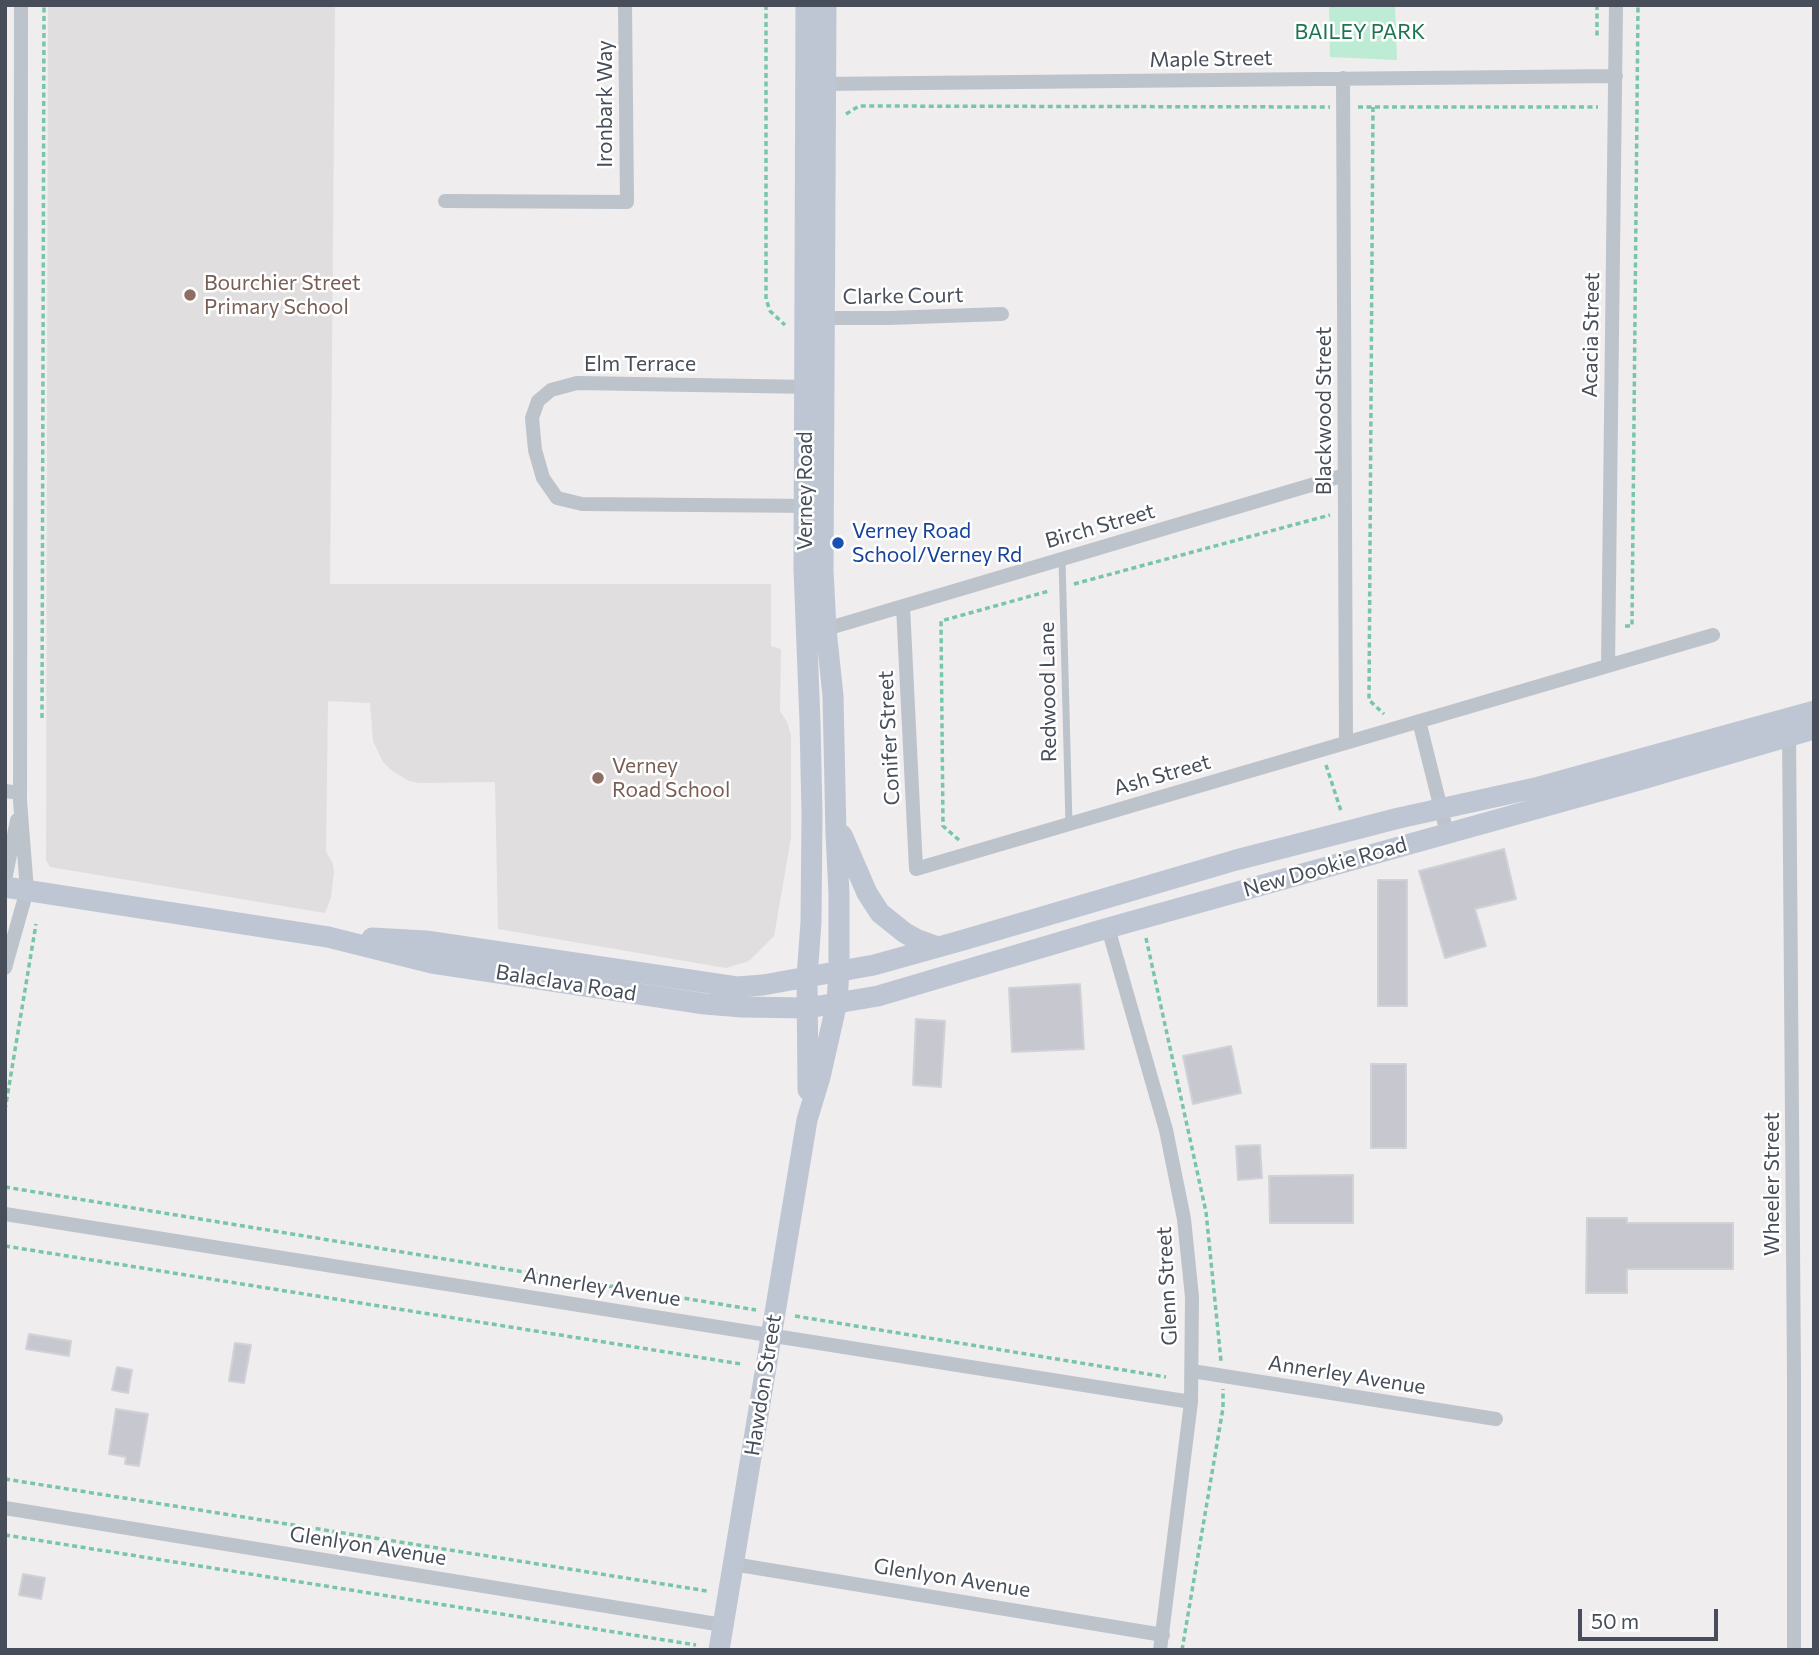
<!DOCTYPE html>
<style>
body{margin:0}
#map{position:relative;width:1819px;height:1655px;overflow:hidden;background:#efeded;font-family:Commissioner,sans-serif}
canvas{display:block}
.frame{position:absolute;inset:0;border:7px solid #474e59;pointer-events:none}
.scale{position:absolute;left:1578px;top:1609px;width:140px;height:32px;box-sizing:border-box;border:4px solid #474e59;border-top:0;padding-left:9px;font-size:21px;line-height:24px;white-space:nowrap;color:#474e59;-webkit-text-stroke:5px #fff;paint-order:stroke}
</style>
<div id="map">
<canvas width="1819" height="1655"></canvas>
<div class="frame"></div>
<div class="scale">50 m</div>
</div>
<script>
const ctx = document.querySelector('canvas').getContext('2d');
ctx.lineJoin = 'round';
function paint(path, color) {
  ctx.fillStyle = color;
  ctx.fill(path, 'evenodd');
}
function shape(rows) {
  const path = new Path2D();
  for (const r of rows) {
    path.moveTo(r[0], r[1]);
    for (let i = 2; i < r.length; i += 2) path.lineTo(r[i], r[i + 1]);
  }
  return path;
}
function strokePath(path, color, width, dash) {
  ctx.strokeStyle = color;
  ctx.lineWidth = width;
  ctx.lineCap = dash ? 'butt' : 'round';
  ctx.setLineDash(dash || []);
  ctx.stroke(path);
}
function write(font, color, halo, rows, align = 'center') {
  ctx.font = font + ' Commissioner,sans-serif';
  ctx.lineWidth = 5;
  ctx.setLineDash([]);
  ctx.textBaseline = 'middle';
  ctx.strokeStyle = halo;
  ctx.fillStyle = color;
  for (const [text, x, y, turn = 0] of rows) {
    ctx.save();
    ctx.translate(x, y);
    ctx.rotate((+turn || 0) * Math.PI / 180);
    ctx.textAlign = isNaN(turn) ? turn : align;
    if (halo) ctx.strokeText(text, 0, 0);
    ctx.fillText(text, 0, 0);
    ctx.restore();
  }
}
paint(shape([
 [48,5,335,5,330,584,771,584,771,646,781,649,780,711,787,722,791,735,791,838,774,936,749,961,726,968,498,929,495,782,419,783,409,781,391,770,383,762,373,741,370,703,328,701,326,851,333,864,334,872,331,897,325,913,50,867,46,860]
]), '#e0dede');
paint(shape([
 [1329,5,1395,5,1397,60,1330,57]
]), '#beebd3');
const building = shape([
 [1504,849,1516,899,1475,909,1486,946,1445,958,1419,871,1504,849],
 [1378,880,1407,880,1407,1006,1378,1006,1378,880],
 [1080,984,1084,1049,1012,1052,1009,988,1080,984],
 [916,1019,945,1021,941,1087,913,1085,916,1019],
 [1231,1046,1241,1093,1193,1104,1183,1056,1231,1046],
 [1371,1064,1406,1064,1406,1148,1371,1148,1371,1064],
 [1260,1145,1262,1178,1238,1180,1236,1146,1260,1145],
 [1353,1175,1353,1223,1270,1223,1269,1176,1353,1175],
 [1587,1218,1627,1218,1627,1223,1733,1223,1733,1269,1627,1269,1627,1293,1586,1293,1587,1218],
 [29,1334,71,1341,69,1356,26,1349,29,1334],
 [235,1343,251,1345,244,1383,229,1381,235,1343],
 [117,1367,132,1370,128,1393,112,1390,117,1367],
 [116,1409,148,1414,139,1466,125,1464,126,1457,109,1454,116,1409],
 [23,1574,45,1578,41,1599,19,1595,23,1574]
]);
paint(building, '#c7c8cf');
strokePath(building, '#d1d2d8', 2);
strokePath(shape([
 [766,5,766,299,770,311,785,325],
 [1597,5,1597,38],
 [1358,107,1598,107],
 [1373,107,1369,700,1384,714],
 [846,114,859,106,1330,107],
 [1074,584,1330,515],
 [1625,626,1632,626,1638,5],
 [42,718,44,5],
 [1326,765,1341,811],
 [959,840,943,826,941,621,1049,591],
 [1146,938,1206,1212,1221,1361],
 [5,1110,36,924],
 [5,1187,756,1310],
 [5,1246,741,1364],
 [795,1316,1166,1377],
 [5,1479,707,1591],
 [5,1535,696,1645],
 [1182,1650,1223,1408,1223,1389]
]), '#78c6a7', 3.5, [5, 3.5]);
strokePath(shape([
 [1062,560,1069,824]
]), '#bcc3cb', 7);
strokePath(shape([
 [1343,78,1346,743],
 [819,84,1616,76],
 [445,201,627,202,625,5],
 [816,318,888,318,1002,314],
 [811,387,577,383,551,390,538,401,532,418,535,450,543,478,557,498,582,504,813,506],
 [903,606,916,869,1713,635],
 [826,629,1345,475],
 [1608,666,1616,5],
 [1419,721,1447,833],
 [1789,731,1794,1374,1794,1650],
 [5,791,20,793],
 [5,880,17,820],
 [1108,928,1166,1130,1184,1219,1192,1297,1191,1402,1160,1650],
 [5,968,27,890,20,801,21,5],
 [5,1214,1191,1402],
 [1192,1371,1496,1419],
 [5,1508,723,1625],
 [733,1564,1163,1635]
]), '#bcc3cb', 14);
strokePath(shape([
 [806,5,804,569,810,722,812,814,811,922,807,977,808,1090],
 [842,835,867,893,880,913,905,933,916,939,938,947],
 [5,887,328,937,432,963,705,1004,742,1007,808,1008,878,996,1108,928,1636,781,1814,729],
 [372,938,426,941,737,987,763,985,874,965,960,941,1236,860,1399,818,1535,788,1814,711],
 [719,1650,807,1120,820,1077,837,1002,839,970,839,894,836,834,833,696,826,629,823,570,826,5]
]), '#bfc6d3', 21);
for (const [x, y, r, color] of [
 [190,295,7,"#8d6e63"],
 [838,543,7,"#1a4fb4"],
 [598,778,7,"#8d6e63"]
]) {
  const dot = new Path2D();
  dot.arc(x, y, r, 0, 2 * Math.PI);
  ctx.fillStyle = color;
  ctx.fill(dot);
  strokePath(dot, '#fff', 2.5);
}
write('21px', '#1d7451', '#fff', [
 ["BAILEY PARK",1360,32]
]);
write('21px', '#474e59', '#fff', [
 ["Maple Street",1211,59,-1],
 ["Ironbark Way",605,104,-90],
 ["Clarke Court",903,296,-1],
 ["Acacia Street",1591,335,-89],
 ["Elm Terrace",640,364],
 ["Blackwood Street",1324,411,-90],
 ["Verney Road",805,491,-90],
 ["Birch Street",1100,526,-16],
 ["Redwood Lane",1048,692,-91],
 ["Conifer Street",889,738,-93],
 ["Ash Street",1162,775,-16],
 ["New Dookie Road",1325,867,-16],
 ["Balaclava Road",566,983,9],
 ["Wheeler Street",1772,1184,-90],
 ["Glenn Street",1167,1286,-93],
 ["Annerley Avenue",602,1287,9],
 ["Annerley Avenue",1347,1375,9],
 ["Hawdon Street",763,1385,-81],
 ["Glenlyon Avenue",368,1546,9],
 ["Glenlyon Avenue",952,1578,9]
]);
write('21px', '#785e54', '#fff', [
 ["Bourchier Street",204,283],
 ["Primary School",204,307],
 ["Verney",612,766],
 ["Road School",612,790]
], 'left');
write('21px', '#164399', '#fff', [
 ["Verney Road",852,531],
 ["School/Verney Rd",852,555]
], 'left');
</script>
